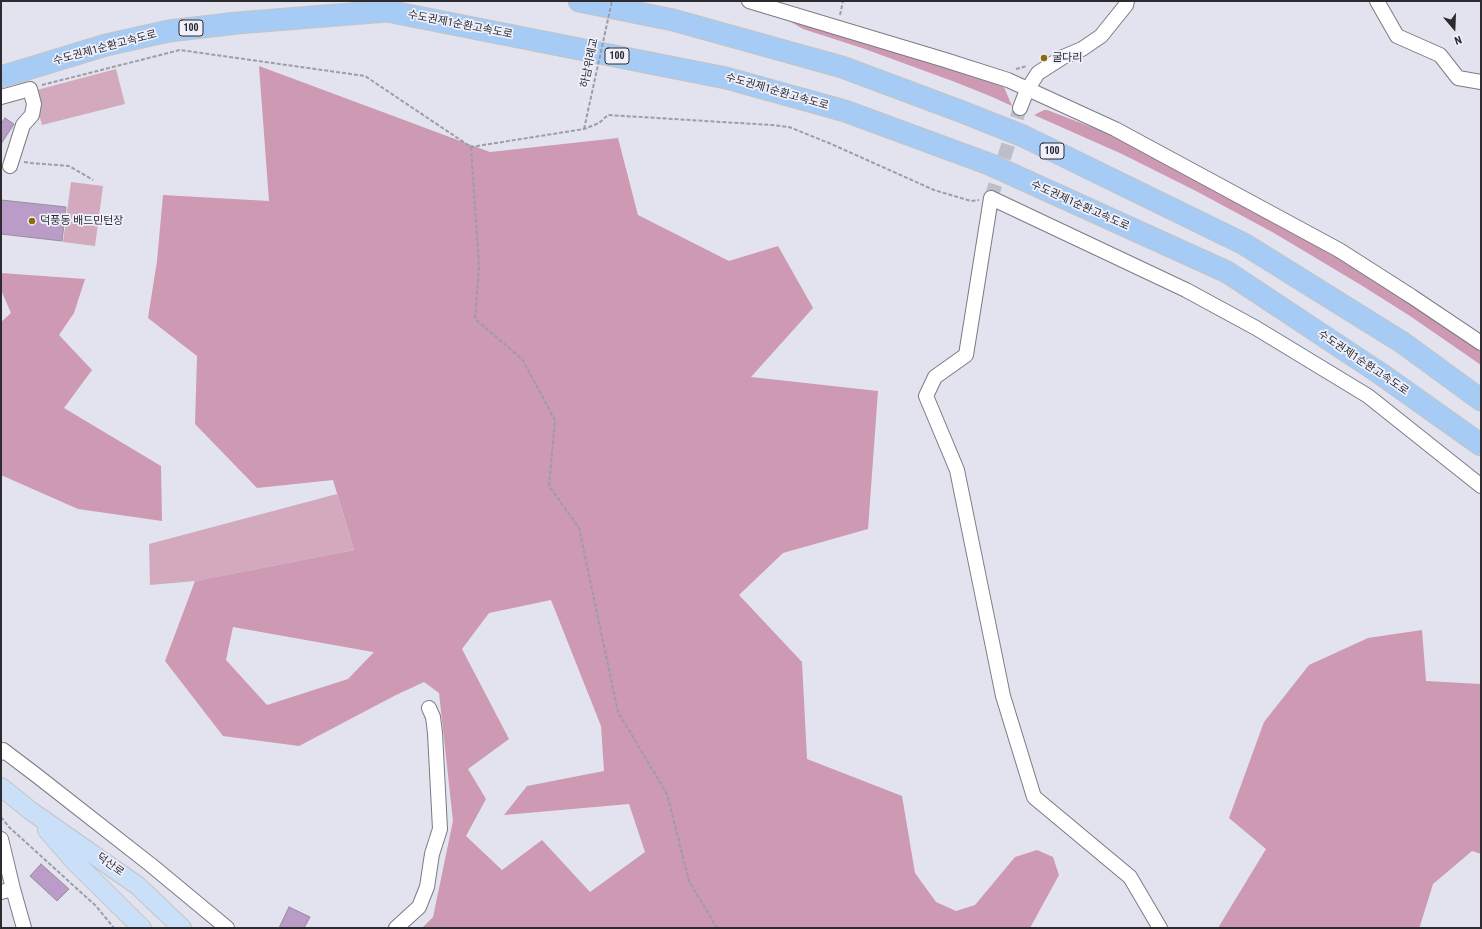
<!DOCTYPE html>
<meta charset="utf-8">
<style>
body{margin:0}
#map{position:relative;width:1482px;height:929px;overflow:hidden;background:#e2e3ee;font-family:"Roboto Condensed",sans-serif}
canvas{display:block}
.frame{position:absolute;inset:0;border:2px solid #2c2c30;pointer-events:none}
.north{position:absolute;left:1434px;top:8px;width:40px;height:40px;-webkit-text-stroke:3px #eff0fb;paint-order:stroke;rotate:161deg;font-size:11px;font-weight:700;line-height:16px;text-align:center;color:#2c2c30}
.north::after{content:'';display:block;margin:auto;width:14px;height:18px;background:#2c2c30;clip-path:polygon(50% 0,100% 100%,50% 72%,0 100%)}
</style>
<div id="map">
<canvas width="1482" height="929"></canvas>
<div class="frame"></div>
<div class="north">N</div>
</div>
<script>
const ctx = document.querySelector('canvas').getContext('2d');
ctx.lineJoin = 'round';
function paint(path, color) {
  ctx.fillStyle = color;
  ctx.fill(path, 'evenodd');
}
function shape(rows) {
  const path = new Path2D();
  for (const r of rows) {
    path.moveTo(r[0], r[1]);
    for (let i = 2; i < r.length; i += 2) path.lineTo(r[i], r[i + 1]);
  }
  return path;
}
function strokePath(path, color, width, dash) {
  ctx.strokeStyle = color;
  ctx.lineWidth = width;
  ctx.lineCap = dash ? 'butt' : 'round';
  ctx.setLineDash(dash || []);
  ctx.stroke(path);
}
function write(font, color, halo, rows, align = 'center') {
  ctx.font = font + ' "Roboto Condensed","Noto Sans KR",sans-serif';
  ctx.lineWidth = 3.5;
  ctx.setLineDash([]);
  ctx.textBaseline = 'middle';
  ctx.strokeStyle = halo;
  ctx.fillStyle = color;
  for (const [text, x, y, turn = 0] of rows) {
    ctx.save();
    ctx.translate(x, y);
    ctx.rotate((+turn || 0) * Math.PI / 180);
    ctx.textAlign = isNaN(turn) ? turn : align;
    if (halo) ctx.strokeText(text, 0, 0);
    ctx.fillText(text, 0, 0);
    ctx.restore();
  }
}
paint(shape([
 [116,69,125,104,42,125,33,91],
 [71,182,103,186,95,246,63,242],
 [337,494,354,550,195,581,150,585,149,544]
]), '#d3a9be');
paint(shape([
 [792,21,986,80,1004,87,1012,106,990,96,955,82,862,48,803,29,791,22],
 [259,66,490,152,618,138,638,215,729,261,778,246,813,308,751,377,878,391,868,529,783,553,739,595,802,662,807,759,902,796,915,873,936,902,956,911,975,905,1015,857,1037,850,1053,857,1059,875,1030,928,422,928,433,917,453,821,439,693,424,682,396,695,299,746,223,736,165,661,195,581,354,550,333,480,257,488,195,424,197,356,148,318,157,261,163,195,269,201],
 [551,600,601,726,604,771,527,786,504,815,629,804,645,852,590,892,542,840,502,870,466,836,486,799,468,769,509,739,462,649,489,613],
 [233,627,373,652,374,652,348,679,267,705,226,660],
 [1044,110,1047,110,1094,128,1125,142,1343,261,1432,318,1481,352,1481,365,1410,316,1361,285,1274,233,1196,191,1122,154,1034,115],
 [1,273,85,279,74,313,59,335,92,370,64,408,161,466,162,521,78,509,1,475,1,322,11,313,1,290],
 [1422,630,1426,681,1481,684,1481,854,1472,851,1433,884,1420,926,1419,928,1218,928,1266,849,1229,818,1264,722,1309,665,1368,638]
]), '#cd99b3');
const building = shape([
 [5,118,14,124,1,144,1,124,5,118],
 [1,200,66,207,62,241,1,234,1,200],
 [41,864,69,889,57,901,30,876,41,864],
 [289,907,310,917,304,928,279,928,289,907]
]);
paint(building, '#bb9cc8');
strokePath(building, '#958e97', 1);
strokePath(shape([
 [991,198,1020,108]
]), '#bebec8', 14, [14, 7]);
const minor = shape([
 [749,1,945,60,1008,80,1115,129,1339,250,1411,296,1481,343],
 [1377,1,1397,36,1440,55,1458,78,1481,82],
 [1,97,30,89,34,104,32,115,23,125,10,166],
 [1020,108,1027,90,1038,73,1063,57,1082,49,1101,36,1126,5,1127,1],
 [1,753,3,750,36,775,151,865,227,928],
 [1,839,13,889,1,892],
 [13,889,24,928],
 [396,928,419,907,427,887,432,854,440,829,435,733,433,717,429,708],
 [1160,928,1130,877,1034,797,1003,696,957,470,926,396,935,377,966,355,991,198,1186,290,1256,328,1368,396,1481,486]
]);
const major = shape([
 [1,787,31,811,138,886,182,928],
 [47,830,75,862,142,928]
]);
const highway = shape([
 [579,1,673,20,842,67,960,111,1023,136,1244,244,1403,343,1481,400],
 [1,77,106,45,169,31,237,23,387,11,726,78,845,111,989,164,1227,272,1381,374,1481,445]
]);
strokePath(minor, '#7b7b85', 16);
strokePath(major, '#c4c4c5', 20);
strokePath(highway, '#c4c4c5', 23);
strokePath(shape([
 [840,15,843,1],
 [1016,69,1027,66],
 [42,85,180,50,365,76,471,147,584,129,599,123,608,115,771,125,789,127,829,143,934,190,971,201,979,200],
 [471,147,479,267,475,319,522,359,555,420,549,486,579,528,618,712,667,794,689,881,717,928],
 [24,162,31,163,69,166,93,180],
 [1,817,9,827,96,906,114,928]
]), '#9c9da5', 2, [4, 2]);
strokePath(minor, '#fff', 14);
strokePath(major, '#cae0f9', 18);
strokePath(highway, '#a6cbf5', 21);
strokePath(shape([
 [584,129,612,1]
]), '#9c9da5', 2, [4, 2]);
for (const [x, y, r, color] of [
 [1044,58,4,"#90690f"],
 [32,221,4,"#90690f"]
]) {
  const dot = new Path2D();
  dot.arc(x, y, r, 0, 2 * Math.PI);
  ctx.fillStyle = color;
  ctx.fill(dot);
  strokePath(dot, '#eff0fb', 1.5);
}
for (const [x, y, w] of [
 [191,28,24],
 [617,56,24],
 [1052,151,24]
]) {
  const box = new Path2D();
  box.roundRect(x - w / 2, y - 8, w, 16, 3);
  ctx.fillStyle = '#eff0fb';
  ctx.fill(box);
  strokePath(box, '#2c2c30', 1);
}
write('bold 10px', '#2c2c30', null, [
 ["100",191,28],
 ["100",617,56],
 ["100",1052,151]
]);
write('11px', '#2c2c30', '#eff0fb', [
 ["수도권제1순환고속도로",460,25,11],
 ["수도권제1순환고속도로",105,48,-15],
 ["하남위례교",590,63,-78],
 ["수도권제1순환고속도로",777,92,16],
 ["수도권제1순환고속도로",1080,206,24],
 ["수도권제1순환고속도로",1363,363,34],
 ["덕산로",110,865,36]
]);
write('11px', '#2c2c30', '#eff0fb', [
 ["굴다리",1052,58],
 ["덕풍동 배드민턴장",40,221]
], 'left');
</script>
